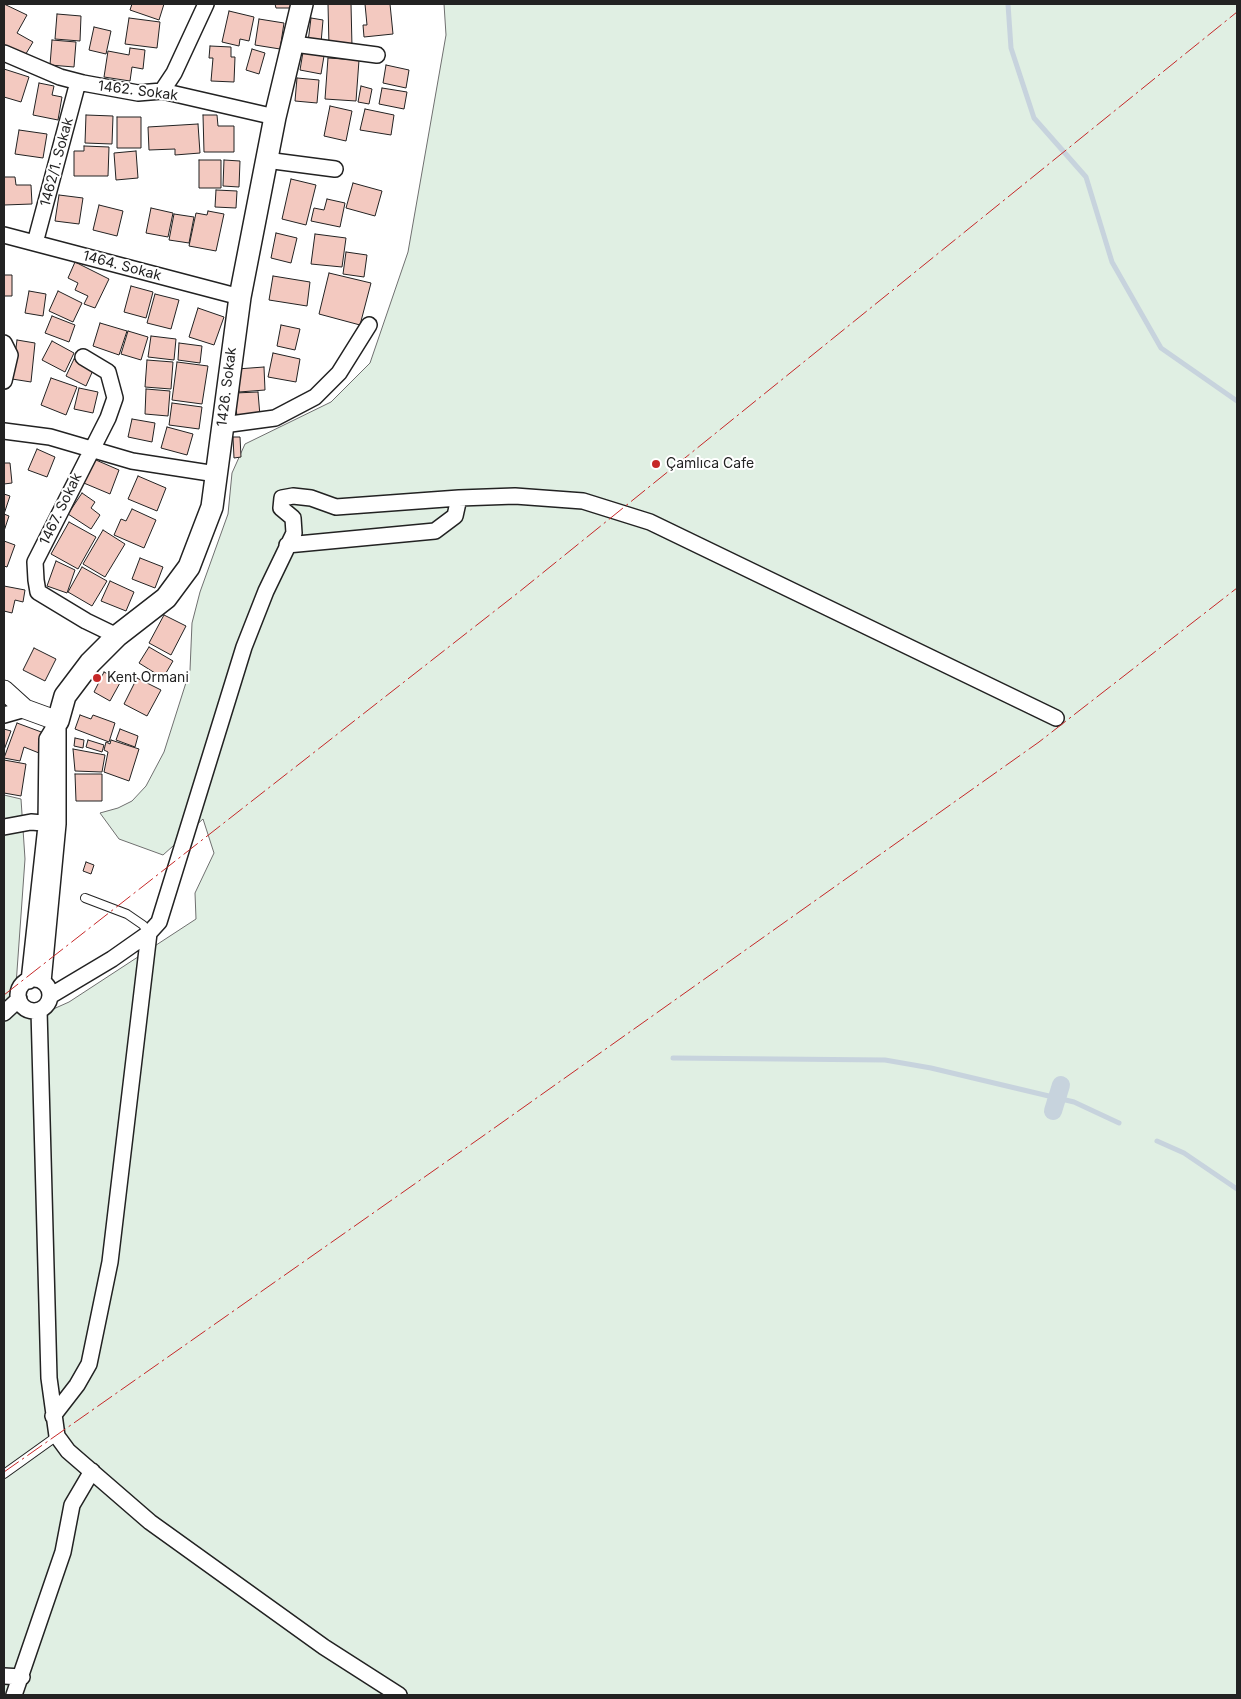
<!DOCTYPE html>
<meta charset="utf-8">
<style>
body{margin:0}
#map{position:relative;width:1241px;height:1699px;overflow:hidden;background:#fff;font-family:Inter,sans-serif}
canvas{display:block}
.frame{position:absolute;inset:0;border:5px solid #222;pointer-events:none}
</style>
<div id="map">
<canvas width="1241" height="1699"></canvas>
<div class="frame"></div>
</div>
<script>
const ctx = document.querySelector('canvas').getContext('2d');
ctx.lineJoin = 'round';
function paint(path, color) {
  ctx.fillStyle = color;
  ctx.fill(path, 'evenodd');
}
function shape(rows) {
  const path = new Path2D();
  for (const r of rows) {
    if (r.length === 3) {
      path.moveTo(r[0] + r[2], r[1]);
      path.arc(r[0], r[1], r[2], 0, 2 * Math.PI);
      continue;
    }
    path.moveTo(r[0], r[1]);
    for (let i = 2; i < r.length; i += 2) path.lineTo(r[i], r[i + 1]);
  }
  return path;
}
function strokePath(path, color, width, dash) {
  ctx.strokeStyle = color;
  ctx.lineWidth = width;
  ctx.lineCap = dash ? 'butt' : 'round';
  ctx.setLineDash(dash || []);
  ctx.stroke(path);
}
function write(font, color, halo, rows, align = 'center') {
  ctx.font = font + ' Inter,sans-serif';
  ctx.lineWidth = 4;
  ctx.setLineDash([]);
  ctx.textBaseline = 'middle';
  ctx.strokeStyle = halo;
  ctx.fillStyle = color;
  for (const [text, x, y, turn = 0] of rows) {
    ctx.save();
    ctx.translate(x, y);
    ctx.rotate((+turn || 0) * Math.PI / 180);
    ctx.textAlign = isNaN(turn) ? turn : align;
    if (halo) ctx.strokeText(text, 0, 0);
    ctx.fillText(text, 0, 0);
    ctx.restore();
  }
}
const green = shape([
 [444,4,1237,4,1237,1695,4,1695,4,795,21,799,25,859,16,985,8,1001,31,1019,69,1002,196,919,195,893,214,853,203,819,163,855,119,839,100,813,118,808,132,801,146,786,164,752,190,670,192,623,200,592,228,514,232,473,245,444,331,402,370,363,408,252,446,35,444,4]
]);
paint(green, '#e0efe3');
strokePath(green, '#6f6f6f', 1);
strokePath(shape([
 [1008,4,1011,48,1034,118,1086,177,1112,262,1161,348,1237,401],
 [673,1058,885,1060,931,1068,1074,1102,1119,1123],
 [1157,1141,1184,1153,1237,1189]
]), '#c7d3dd', 5);
strokePath(shape([
 [1053,1111,1061,1085]
]), '#c7d3dd', 18);
const building = shape([
 [4,4,27,15,17,33,33,42,24,57,4,46,4,4],
 [132,4,164,4,159,20,130,10,132,4],
 [275,4,291,4,291,8,276,8,275,4],
 [328,4,351,4,352,47,329,47,328,4],
 [365,4,390,4,393,34,364,37,363,25,367,25,365,4],
 [229,11,254,17,249,41,240,39,239,46,222,42,229,11],
 [57,14,81,16,80,41,55,39,57,14],
 [129,18,160,22,157,48,125,44,129,18],
 [311,18,323,20,321,43,308,42,311,18],
 [259,19,284,23,280,49,255,45,259,19],
 [94,27,111,31,106,54,89,50,94,27],
 [52,40,76,42,74,67,50,65,52,40],
 [210,46,231,47,231,57,235,57,234,82,211,81,213,58,209,58,210,46],
 [130,48,145,50,143,69,132,67,130,81,104,77,108,51,129,55,130,48],
 [252,49,265,53,259,74,246,70,252,49],
 [303,52,324,56,321,74,300,70,303,52],
 [328,58,359,60,356,101,325,99,328,58],
 [386,65,409,70,406,88,383,83,386,65],
 [4,69,29,77,21,102,4,97,4,69],
 [297,78,319,80,317,103,295,101,297,78],
 [39,83,54,86,52,95,62,97,58,120,33,115,39,83],
 [361,86,372,89,369,104,358,102,361,86],
 [382,88,407,92,404,109,379,104,382,88],
 [330,106,352,111,346,141,324,136,330,106],
 [365,109,394,115,391,135,360,130,365,109],
 [86,115,113,116,112,144,85,143,86,115],
 [203,115,217,115,218,126,234,126,234,152,204,152,203,115],
 [117,117,141,117,141,148,117,148,117,117],
 [198,124,200,153,175,155,175,149,149,150,148,127,198,124],
 [19,130,47,134,43,158,15,154,19,130],
 [84,146,109,147,108,176,74,176,74,151,84,151,84,146],
 [136,151,138,178,116,180,114,153,136,151],
 [199,160,221,160,221,188,199,188,199,160],
 [224,160,240,161,239,187,223,186,224,160],
 [4,177,15,177,16,185,31,185,32,204,4,205,4,177],
 [291,179,316,185,306,225,282,219,291,179],
 [353,183,382,191,375,216,346,208,353,183],
 [216,190,237,191,236,208,215,207,216,190],
 [59,195,83,198,79,224,55,221,59,195],
 [327,199,345,203,340,227,311,221,314,208,324,210,327,199],
 [99,205,123,211,117,236,93,230,99,205],
 [151,208,173,213,168,237,146,233,151,208],
 [208,211,224,214,216,251,189,246,196,213,207,215,208,211],
 [174,214,194,217,189,243,169,240,174,214],
 [276,233,297,238,291,263,271,258,276,233],
 [315,234,346,238,342,267,311,264,315,234],
 [346,252,367,255,364,277,343,274,346,252],
 [75,262,109,279,95,308,84,304,88,296,75,290,78,283,68,278,75,262],
 [329,273,371,283,360,325,319,314,329,273],
 [4,275,12,275,12,296,4,296,4,275],
 [273,276,310,282,307,306,269,300,273,276],
 [131,286,153,292,146,318,124,312,131,286],
 [29,291,46,294,43,316,25,313,29,291],
 [58,291,82,303,73,322,49,311,58,291],
 [155,294,179,300,171,329,147,323,155,294],
 [198,308,224,317,214,345,189,337,198,308],
 [52,316,75,325,69,342,45,333,52,316],
 [100,323,127,331,119,355,93,346,100,323],
 [281,325,300,329,295,350,277,346,281,325],
 [128,331,148,337,141,360,121,354,128,331],
 [151,336,176,339,174,360,148,357,151,336],
 [17,340,35,343,31,382,12,379,17,340],
 [52,341,74,353,65,372,42,360,52,341],
 [179,343,202,346,200,363,178,360,179,343],
 [273,353,300,359,296,382,268,377,273,353],
 [74,359,94,368,86,386,66,376,74,359],
 [147,360,173,362,171,389,145,387,147,360],
 [177,362,208,366,202,404,172,400,177,362],
 [264,367,265,390,239,392,237,369,264,367],
 [51,378,77,387,66,415,41,405,51,378],
 [79,388,98,392,93,413,74,409,79,388],
 [146,389,170,391,168,416,145,414,146,389],
 [258,392,260,416,237,418,235,393,258,392],
 [172,403,202,407,199,429,169,425,172,403],
 [132,419,155,423,152,442,128,437,132,419],
 [167,427,193,434,187,455,161,448,167,427],
 [233,437,240,437,241,457,234,458,233,437],
 [37,449,55,457,47,477,28,470,37,449],
 [89,457,119,470,110,494,79,481,89,457],
 [4,463,10,463,12,483,4,484,4,463],
 [138,476,166,488,157,511,128,499,138,476],
 [82,493,95,502,91,508,100,515,91,529,68,514,82,493],
 [4,494,10,496,4,514,9,516,4,531,4,494],
 [132,509,156,520,144,548,114,535,121,519,126,521,132,509],
 [69,522,96,537,78,569,51,554,69,522],
 [103,530,125,544,105,577,83,564,103,530],
 [4,541,15,545,7,567,4,566,4,541],
 [140,558,163,567,155,588,132,579,140,558],
 [56,561,75,570,67,593,47,586,56,561],
 [82,567,107,581,92,606,68,592,82,567],
 [110,581,134,592,126,611,101,601,110,581],
 [4,586,25,590,23,602,15,600,12,613,4,611,4,586],
 [164,615,186,626,171,655,149,643,164,615],
 [149,647,173,661,163,678,139,663,149,647],
 [34,648,56,659,45,681,23,670,34,648],
 [104,672,121,681,110,701,94,692,104,672],
 [137,678,161,690,147,716,124,704,137,678],
 [80,715,91,719,93,715,115,723,109,742,75,729,80,715],
 [17,723,44,733,44,755,24,747,20,761,4,758,17,723],
 [4,729,11,731,4,750,4,729],
 [120,729,138,736,135,747,116,740,120,729],
 [75,738,84,740,83,748,74,746,75,738],
 [88,740,104,745,102,752,86,747,88,740],
 [111,740,139,749,129,781,104,772,108,752,104,750,106,742,110,744,111,740],
 [73,749,105,755,102,772,75,771,73,749],
 [4,760,26,764,21,796,4,793,4,760],
 [75,774,102,774,102,801,76,801,75,774],
 [86,862,94,865,91,874,83,871,86,862]
]);
paint(building, '#f3c9c0');
strokePath(building, '#222', 1);
const service = shape([
 [85,898,127,914,143,925,149,933],
 [4,1474,57,1436]
]);
const minor = shape([
 [294,44,377,55],
 [4,53,60,77,83,83,138,93,162,91,275,117],
 [162,91,174,73,206,4],
 [266,160,335,169],
 [4,235,240,297],
 [35,243,78,82],
 [4,343,10,355,4,381],
 [83,357,108,372,115,398,108,418,35,562,36,580,38,592,86,621,117,636],
 [223,425,275,418,315,397,339,373,369,325],
 [4,431,50,437,132,461,216,474],
 [287,545,435,531,455,516,459,498],
 [4,715,25,709],
 [4,827,31,822,56,824],
 [34,995,16],
 [29,981,46,826,47,739,58,721],
 [43,982,58,824,58,721],
 [50,996,112,959,149,933,159,922,244,647,266,591,294,533,293,518,281,508,282,498,293,496,311,498,336,507,459,498,515,496,583,501,650,522,1056,718],
 [39,1010,49,1378,57,1436,68,1451,150,1522,324,1647,399,1695],
 [4,1013,19,999],
 [53,1416,77,1385,89,1364,110,1262,149,933],
 [4,1676,22,1677],
 [14,1695,63,1552,72,1505,92,1471]
]);
const tertiary = shape([
 [4,690,25,709,58,721]
]);
const secondary = shape([
 [58,721,65,696,90,663,117,636,166,598,189,567,212,507,240,297,275,117,302,4]
]);
strokePath(service, '#222', 10);
strokePath(minor, '#222', 18);
strokePath(tertiary, '#222', 21);
strokePath(secondary, '#222', 24);
strokePath(service, '#fff', 8);
strokePath(minor, '#fff', 15);
strokePath(tertiary, '#fff', 19);
strokePath(secondary, '#fff', 21);
strokePath(shape([
 [4,995,519,592,1237,12],
 [4,1472,483,1136,1039,742,1237,588]
]), '#c62828', 1, [18, 4, 2.5, 4]);
for (const [x, y, r, color] of [
 [656,464,5,"#c62828"],
 [97,678,5,"#c62828"]
]) {
  const dot = new Path2D();
  dot.arc(x, y, r, 0, 2 * Math.PI);
  ctx.fillStyle = color;
  ctx.fill(dot);
  strokePath(dot, '#fff', 2);
}
write('14px', '#222', '#fff', [
 ["1462. Sokak",138,91,7],
 ["1462/1. Sokak",57,162,-75],
 ["1464. Sokak",122,266,15],
 ["1426. Sokak",227,387,-83],
 ["1467. Sokak",61,509,-64]
]);
write('14px', '#222', '#fff', [
 ["Çamlıca Cafe",666,464],
 ["Kent Ormani",107,678]
], 'left');
</script>
